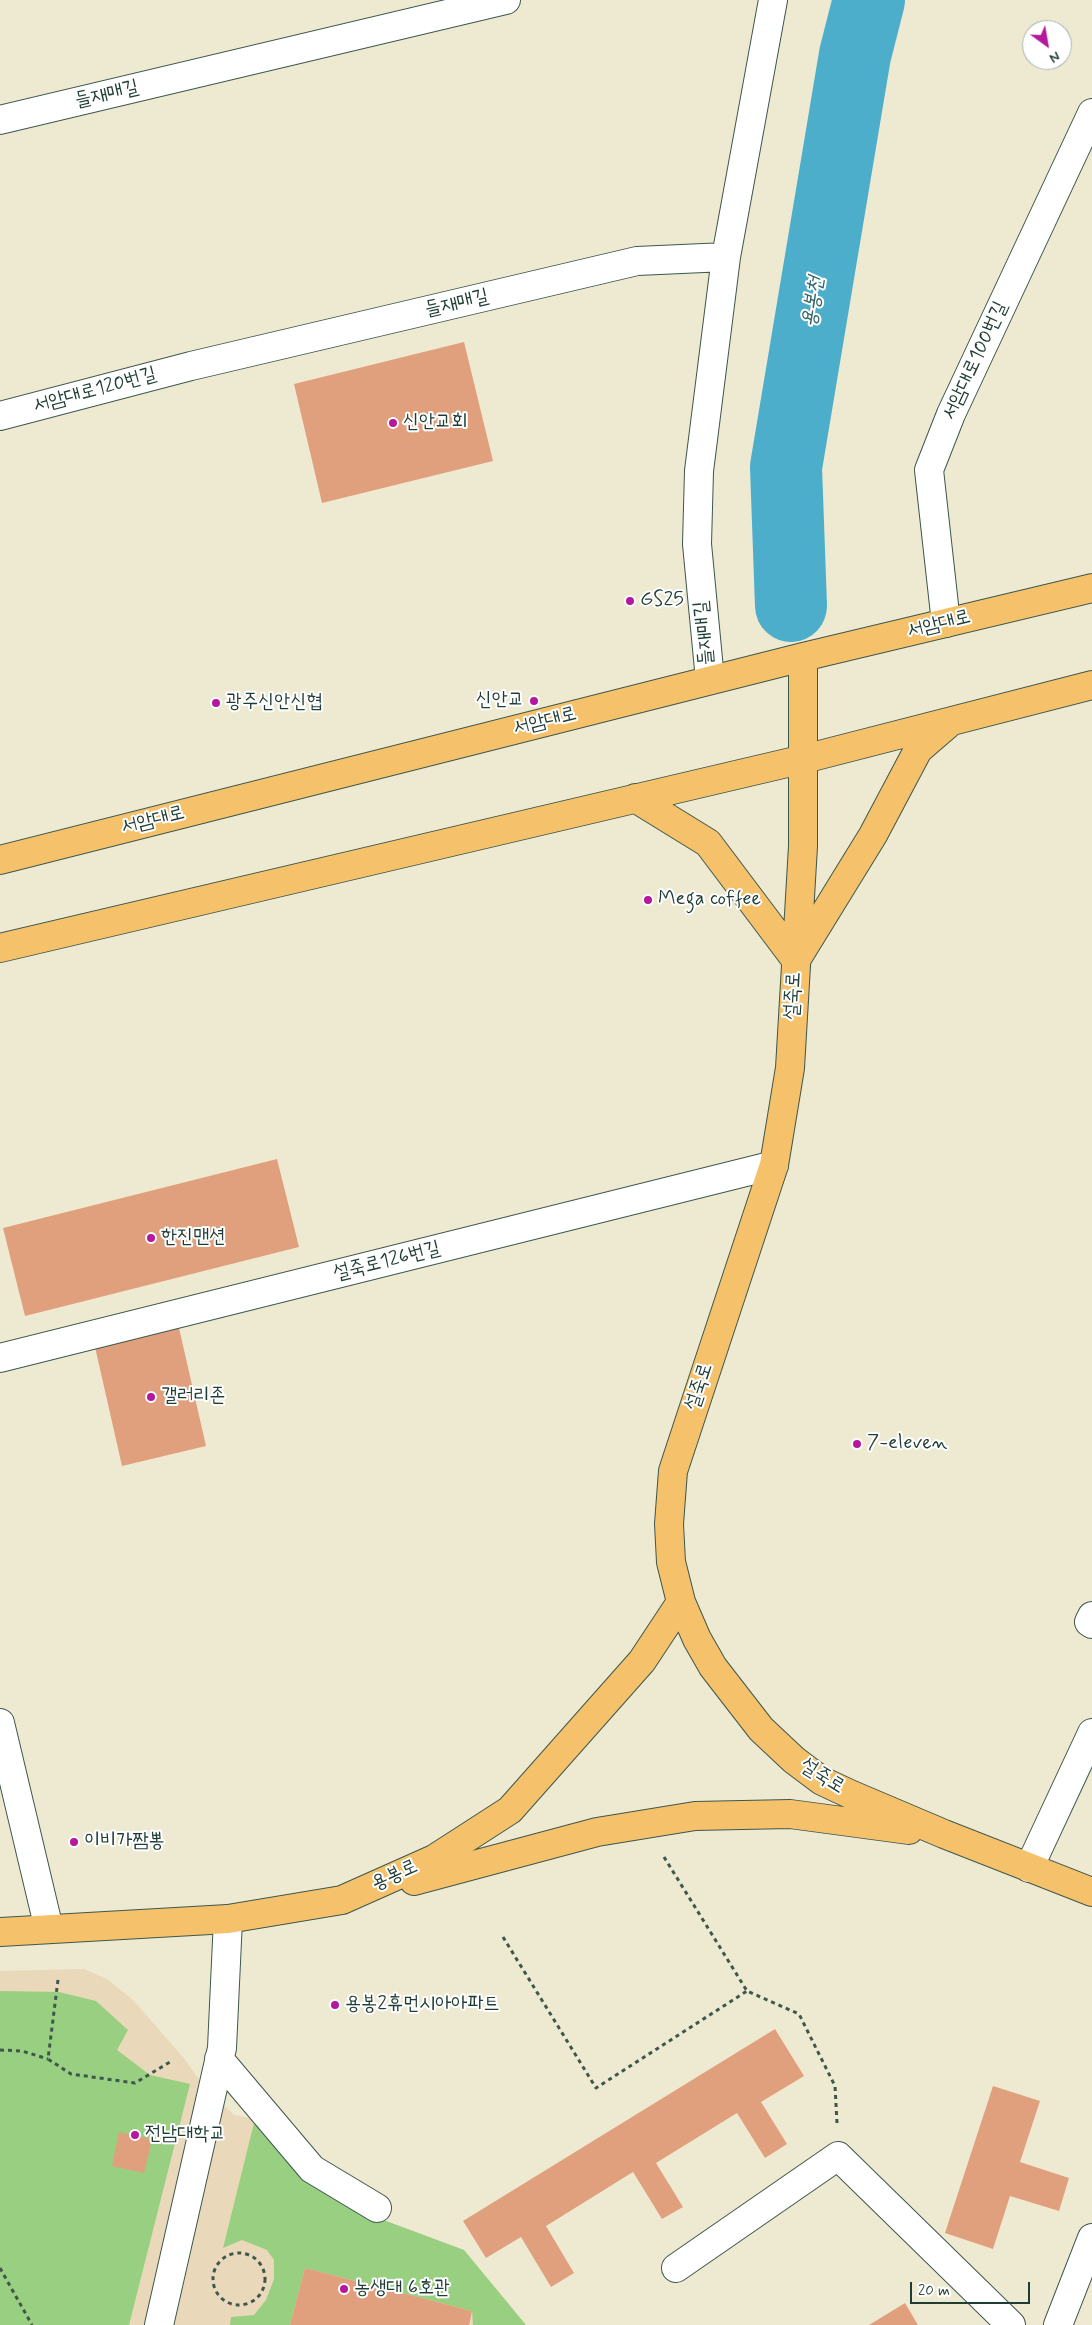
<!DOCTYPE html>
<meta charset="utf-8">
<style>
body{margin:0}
#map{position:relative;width:1092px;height:2325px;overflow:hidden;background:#eeead1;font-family:Mynerve,sans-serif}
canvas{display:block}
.north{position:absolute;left:1022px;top:20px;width:50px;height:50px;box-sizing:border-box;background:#fff;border:1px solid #a5b1ae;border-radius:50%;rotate:148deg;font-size:14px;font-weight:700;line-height:20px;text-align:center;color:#1f3d34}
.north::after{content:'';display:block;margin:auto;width:18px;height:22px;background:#b5179e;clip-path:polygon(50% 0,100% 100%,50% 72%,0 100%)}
.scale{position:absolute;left:910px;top:2282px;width:120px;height:22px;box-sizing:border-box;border:2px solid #1f3d34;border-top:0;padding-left:6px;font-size:15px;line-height:18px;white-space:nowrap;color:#1f3d34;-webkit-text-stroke:4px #fff;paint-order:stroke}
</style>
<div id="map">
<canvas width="1092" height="2325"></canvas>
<div class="north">N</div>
<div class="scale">20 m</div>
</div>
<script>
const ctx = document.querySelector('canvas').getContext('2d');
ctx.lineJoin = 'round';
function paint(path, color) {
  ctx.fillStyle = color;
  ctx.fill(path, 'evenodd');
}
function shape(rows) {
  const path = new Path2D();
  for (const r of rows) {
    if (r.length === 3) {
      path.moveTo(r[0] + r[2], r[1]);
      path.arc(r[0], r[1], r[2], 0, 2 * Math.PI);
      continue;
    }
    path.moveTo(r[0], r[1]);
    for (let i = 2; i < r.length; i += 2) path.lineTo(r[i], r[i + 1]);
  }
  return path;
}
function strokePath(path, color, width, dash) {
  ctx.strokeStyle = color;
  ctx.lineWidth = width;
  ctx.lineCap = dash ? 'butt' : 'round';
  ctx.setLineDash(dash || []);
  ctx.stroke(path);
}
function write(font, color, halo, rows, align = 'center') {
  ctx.font = font + ' Mynerve,"Poor Story",sans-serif';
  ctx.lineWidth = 4;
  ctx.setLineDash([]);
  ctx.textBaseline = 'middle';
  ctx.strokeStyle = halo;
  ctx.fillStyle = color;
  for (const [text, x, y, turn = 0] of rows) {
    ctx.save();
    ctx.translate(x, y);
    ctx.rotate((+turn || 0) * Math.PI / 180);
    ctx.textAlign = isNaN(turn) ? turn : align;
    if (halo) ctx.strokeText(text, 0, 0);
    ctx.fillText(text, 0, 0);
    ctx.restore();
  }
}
paint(shape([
 [84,1969,107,1979,133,2000,183,2057,204,2086,234,2115,255,2119,362,2212,464,2250,526,2325,0,2325,0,1971]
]), '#e9d9ba');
paint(shape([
 [0,1991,59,1992,96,2001,128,2030,117,2050,150,2075,190,2084,129,2325,0,2325],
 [255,2119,362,2212,464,2250,526,2325,473,2325,472,2311,305,2268,290,2325,230,2325,231,2317,254,2315,266,2300,274,2279,274,2260,267,2250,242,2240,223,2248]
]), '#99cf81');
strokePath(shape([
 [791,606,786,467,855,55,869,0]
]), '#4daecc', 72);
paint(shape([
 [464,342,493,461,322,503,294,384],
 [277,1159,299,1247,25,1316,3,1228],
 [179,1328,206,1446,122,1466,95,1347],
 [775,2029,804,2076,761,2102,787,2144,765,2158,737,2113,656,2163,683,2207,662,2219,633,2172,546,2226,574,2273,551,2287,521,2237,486,2258,463,2221],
 [993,2086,1040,2101,1020,2162,1069,2178,1059,2211,1010,2196,993,2249,945,2233],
 [119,2132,152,2139,144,2173,112,2166],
 [305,2268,472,2311,469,2325,290,2325],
 [905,2303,918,2325,869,2325]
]), '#e1a07d');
const minor = shape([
 [0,120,506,0],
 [0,416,191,366,637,261,726,257],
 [946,623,929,470,951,414,1092,113],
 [710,680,697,544,699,471,726,257,773,0],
 [0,1358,774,1165],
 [1092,1616,1089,1622,1092,1624],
 [0,1723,49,1929],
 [1029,1868,1092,1733],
 [219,2059,312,2169,377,2208],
 [676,2268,838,2156,1011,2325],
 [159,2325,222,2048,228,1919],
 [1058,2325,1092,2238]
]);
const major = shape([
 [803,657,803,846,790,1068,774,1165,673,1471,669,1524,671,1562,681,1602,697,1639,713,1667,761,1729,794,1760,822,1781,852,1795,944,1834,1092,1892],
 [635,798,708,843,796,960,873,835,918,750,947,725],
 [0,860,803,657,1092,588],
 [0,948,804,759,1092,685],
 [414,1881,597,1832,695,1816,790,1814,909,1830],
 [0,1932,228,1919,342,1900,434,1859,510,1810,642,1661,681,1602]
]);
strokePath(minor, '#3e574c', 30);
strokePath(major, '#3e574c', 30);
strokePath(shape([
 [664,1857,747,1991,799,2014,835,2086,837,2123],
 [503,1937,596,2088,747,1991],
 [58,1980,48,2059,71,2074,135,2083,170,2062],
 [0,2050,22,2051,48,2059],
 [239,2279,26],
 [0,2268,32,2325]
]), '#3e574c', 3, [4, 4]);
strokePath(minor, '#fff', 28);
strokePath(major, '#f5c16b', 28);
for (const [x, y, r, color] of [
 [393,423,5,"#b5179e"],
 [630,601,5,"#b5179e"],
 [534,701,5,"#b5179e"],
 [216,703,5,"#b5179e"],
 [648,900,5,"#b5179e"],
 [151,1238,5,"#b5179e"],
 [151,1397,5,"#b5179e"],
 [857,1444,5,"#b5179e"],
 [74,1842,5,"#b5179e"],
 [335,2005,5,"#b5179e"],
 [135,2135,5,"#b5179e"],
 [344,2289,5,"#b5179e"]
]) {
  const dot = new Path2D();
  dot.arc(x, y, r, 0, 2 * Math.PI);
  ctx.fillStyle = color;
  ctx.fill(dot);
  strokePath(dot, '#fff', 2);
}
write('20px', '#1f3d34', '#fff', [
 ["들재매길",107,95,-13],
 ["들재매길",457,304,-13],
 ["서암대로100번길",976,361,-65],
 ["서암대로120번길",95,391,-15],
 ["서암대로",939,625,-14],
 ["들재매길",705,633,-95],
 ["서암대로",545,722,-14],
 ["서암대로",153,821,-14],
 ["설죽로",794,996,-87],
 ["설죽로126번길",387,1262,-14],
 ["설죽로",700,1387,-72],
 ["설죽로",822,1777,32],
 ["용봉로",395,1876,-24]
]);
write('20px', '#1f3d34', '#fff', [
 ["신안교회",403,423],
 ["GS25",640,601],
 ["신안교",524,701,"right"],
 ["광주신안신협",226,703],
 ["Mega coffee",658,900],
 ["한진맨션",161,1238],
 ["갤러리존",161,1397],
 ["7-eleven",867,1444],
 ["이비가짬뽕",84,1842],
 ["용봉2휴먼시아아파트",345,2005],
 ["전남대학교",145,2135],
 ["농생대 6호관",354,2289]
], 'left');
write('italic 21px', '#2f6569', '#fff', [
 ["용봉천",814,302,-81]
]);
</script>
